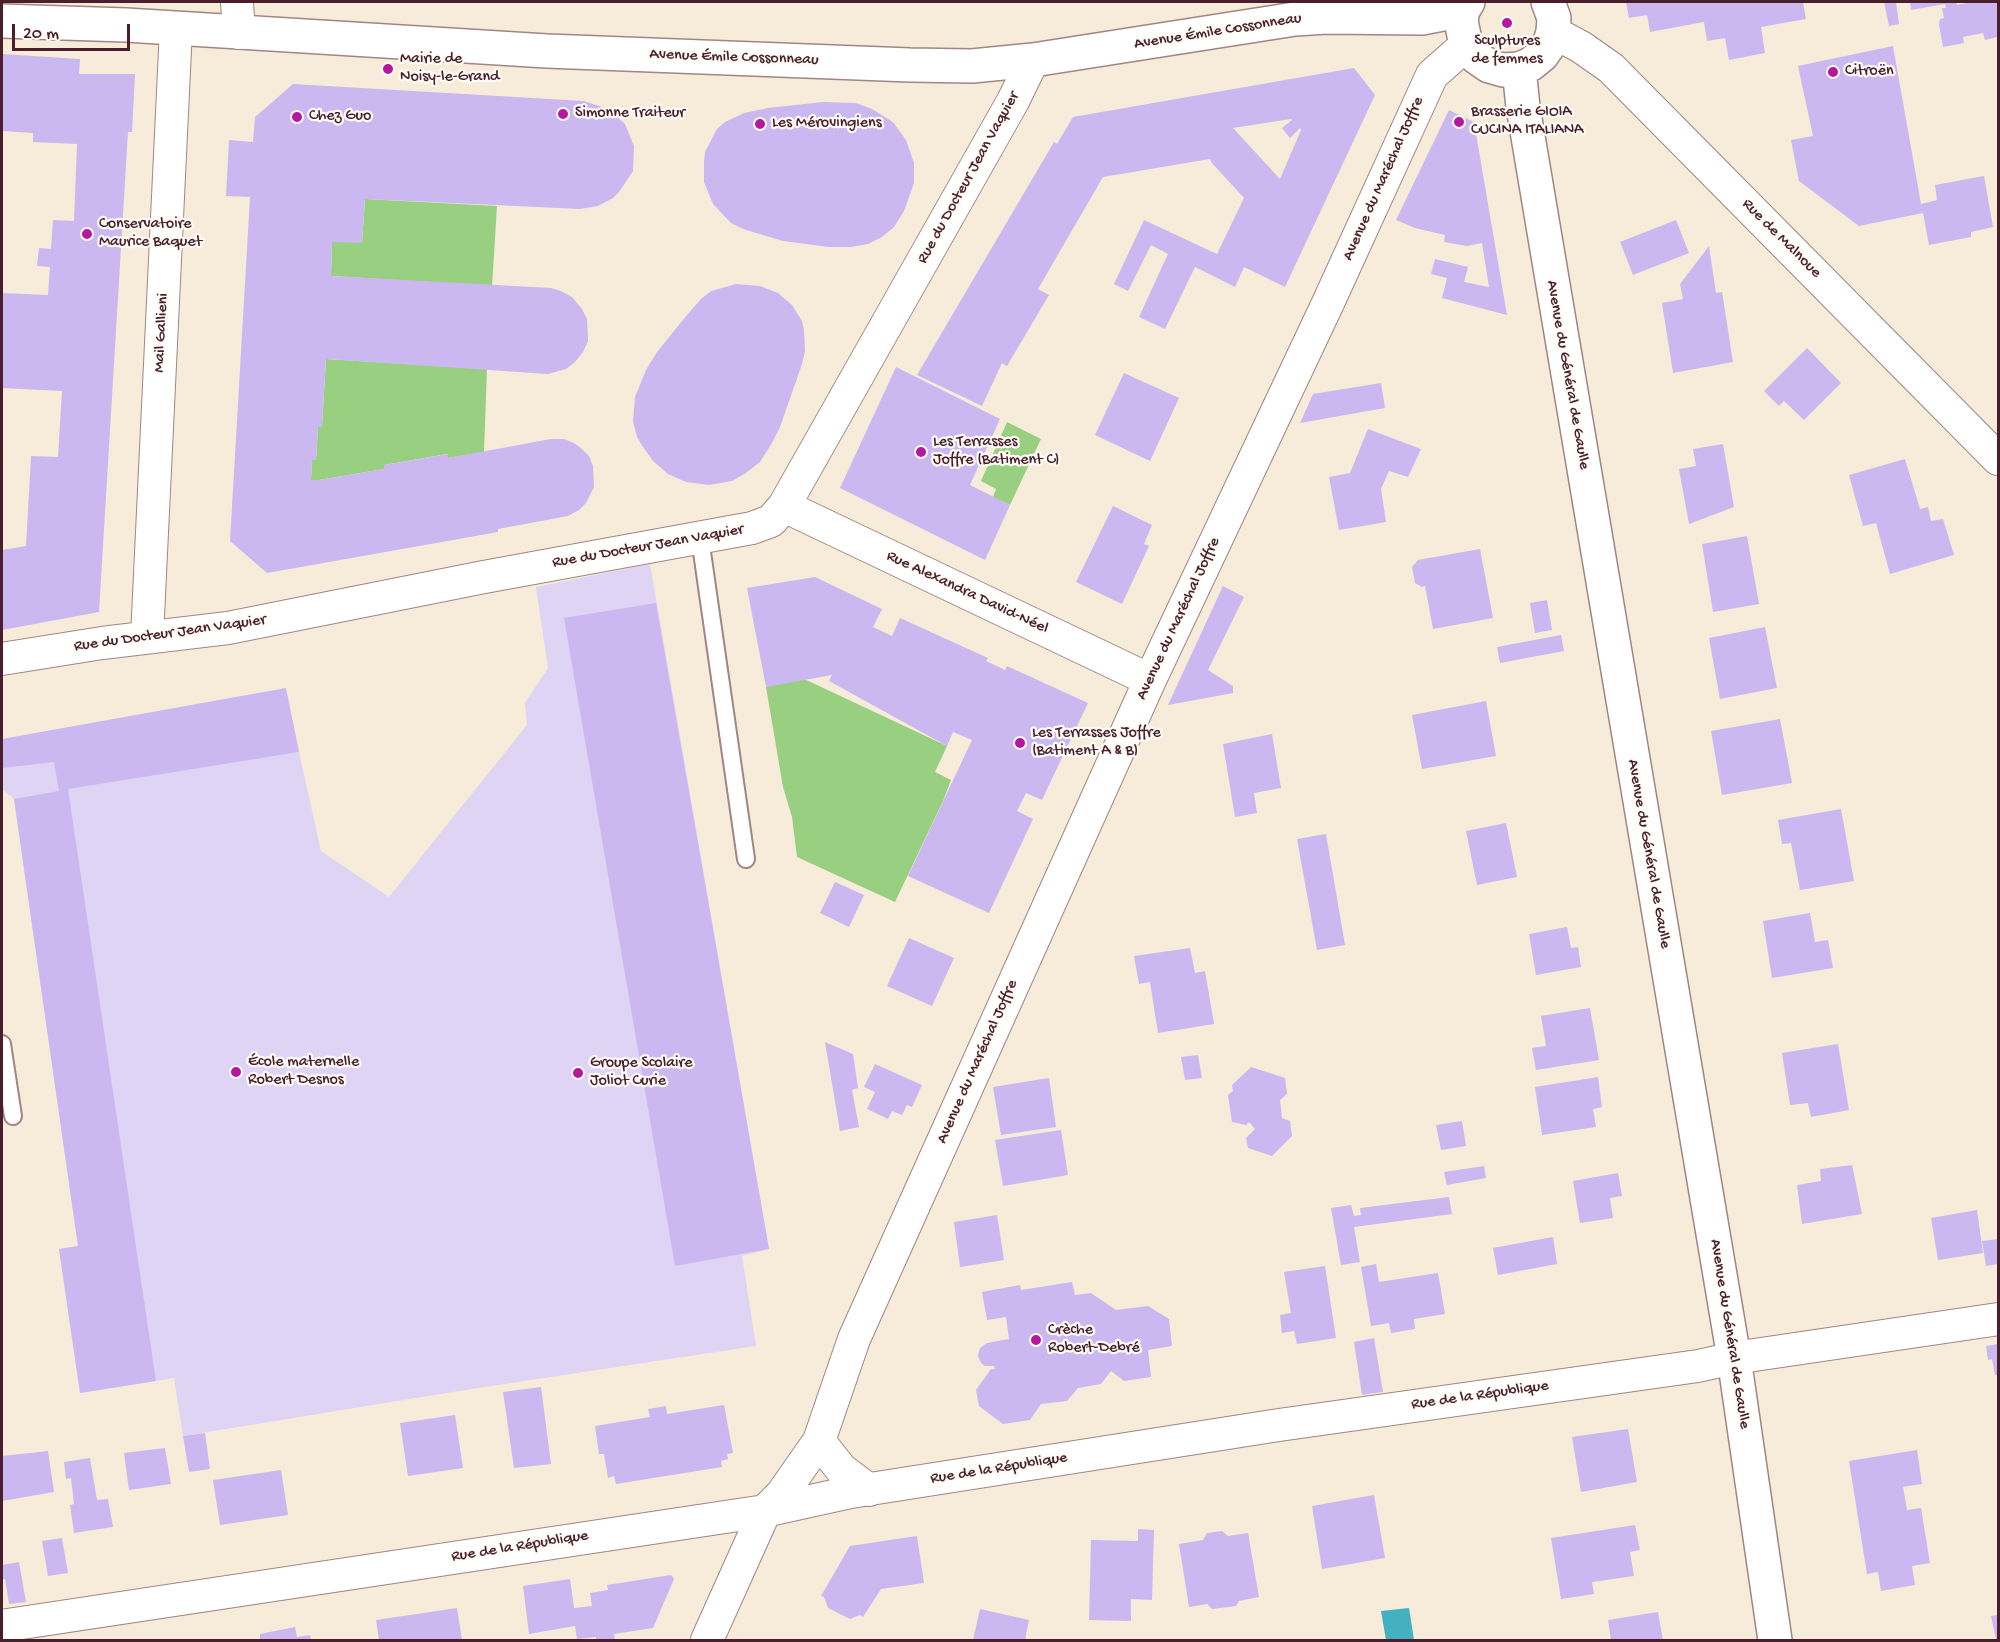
<!DOCTYPE html>
<meta charset="utf-8">
<style>
body{margin:0}
#map{position:relative;width:2000px;height:1642px;overflow:hidden;background:#f6ecd9;font-family:"Gochi Hand",sans-serif}
canvas{display:block}
.frame{position:absolute;inset:0;border:3px solid #4a1f2b;pointer-events:none}
.scale{position:absolute;left:12px;top:24px;width:118px;height:27px;box-sizing:border-box;border:3px solid #4a1f2b;border-top:0;padding-left:8px;font-size:18px;line-height:21px;white-space:nowrap;color:#4a1f2b;-webkit-text-stroke:4px #fdfcf7;paint-order:stroke}
</style>
<div id="map">
<canvas width="2000" height="1642"></canvas>
<div class="frame"></div>
<div class="scale">20 m</div>
</div>
<script>
const ctx = document.querySelector('canvas').getContext('2d');
ctx.lineJoin = 'round';
function paint(path, color) {
  ctx.fillStyle = color;
  ctx.fill(path, 'evenodd');
}
function shape(rows) {
  const path = new Path2D();
  for (const r of rows) {
    path.moveTo(r[0], r[1]);
    for (let i = 2; i < r.length; i += 2) path.lineTo(r[i], r[i + 1]);
  }
  return path;
}
function strokePath(path, color, width, dash) {
  ctx.strokeStyle = color;
  ctx.lineWidth = width;
  ctx.lineCap = dash ? 'butt' : 'round';
  ctx.setLineDash(dash || []);
  ctx.stroke(path);
}
function write(font, color, halo, rows, align = 'center') {
  ctx.font = font + ' "Gochi Hand",sans-serif';
  ctx.lineWidth = 4.5;
  ctx.setLineDash([]);
  ctx.textBaseline = 'middle';
  ctx.strokeStyle = halo;
  ctx.fillStyle = color;
  for (const [text, x, y, turn = 0] of rows) {
    ctx.save();
    ctx.translate(x, y);
    ctx.rotate((+turn || 0) * Math.PI / 180);
    ctx.textAlign = isNaN(turn) ? turn : align;
    if (halo) ctx.strokeText(text, 0, 0);
    ctx.fillText(text, 0, 0);
    ctx.restore();
  }
}
paint(shape([
 [650,564,769,1249,742,1256,756,1346,471,1389,183,1436,174,1378,80,1393,59,1249,78,1246,14,799,2,789,2,739,205,704,214,764,299,752,321,851,389,897,527,725,525,703,548,668,536,587]
]), '#e0d4f4');
paint(shape([
 [365,199,497,206,492,286,331,276,332,242,362,242],
 [326,359,487,369,484,452,448,458,447,454,384,465,384,469,319,480,311,480,312,460,316,460,318,427,322,426],
 [1007,422,1041,439,1010,505,993,497,996,489,981,481],
 [802,678,947,746,935,772,951,780,943,801,895,902,797,857,792,817,783,787,766,687]
]), '#98cf81');
paint(shape([
 [1409,1608,1414,1640,1386,1640,1381,1611]
]), '#43b1bf');
paint(shape([
 [1626,2,1803,2,1806,19,1761,27,1765,53,1729,60,1725,38,1707,41,1704,22,1650,32,1647,15,1629,18],
 [1884,2,1896,2,1899,24,1889,26],
 [1910,2,1956,2,1957,5,1972,2,1998,2,1998,37,1985,40,1983,33,1963,37,1964,43,1943,47,1939,24,1940,19,1944,18,1942,8,1946,8,1945,4,1911,10],
 [1893,46,1921,204,1937,200,1935,185,1984,176,1993,227,1971,232,1971,237,1929,245,1923,213,1859,226,1799,181,1791,140,1813,136,1798,66],
 [2,54,80,59,79,74,135,74,132,132,128,132,99,612,2,630,2,550,26,546,31,456,58,457,62,391,2,388,2,293,48,295,50,267,37,266,39,248,51,249,53,220,74,221,77,144,33,142,33,133,2,131],
 [1354,68,1375,95,1285,287,1244,267,1235,287,1195,267,1165,329,1139,317,1168,254,1151,245,1128,291,1114,284,1144,220,1217,254,1244,198,1211,162,1210,159,1103,177,1038,289,1049,295,1007,366,1002,363,982,406,917,375,1054,142,1057,144,1073,117],
 [1291,119,1292,120,1282,128,1290,138,1300,128,1301,130,1280,179,1233,128],
 [293,84,584,101,608,109,625,124,634,146,633,171,619,192,613,198,598,206,580,209,365,199,362,243,332,242,331,276,551,288,561,291,572,297,582,309,587,319,588,341,583,352,575,362,566,369,548,374,326,359,322,427,318,427,316,460,312,460,311,480,319,480,384,469,384,465,448,454,448,458,551,439,564,439,574,443,582,449,589,456,593,466,594,487,586,503,579,510,568,516,498,529,498,532,267,573,230,541,250,197,226,196,229,140,253,142,255,117],
 [823,102,856,103,872,109,893,122,906,140,914,163,914,183,904,211,894,227,882,237,868,244,851,247,829,247,783,241,743,229,731,223,713,204,704,182,704,162,705,152,717,129,725,122,744,113,768,108],
 [1449,110,1474,122,1507,315,1442,298,1447,278,1431,274,1435,259,1468,267,1464,282,1489,287,1482,243,1467,246,1444,242,1445,235,1415,228,1396,220],
 [1676,220,1689,253,1633,275,1620,242],
 [1709,246,1716,293,1722,292,1733,362,1673,373,1662,303,1683,299,1680,284],
 [736,284,760,286,778,293,792,305,802,321,804,330,805,351,802,364,780,427,772,443,760,462,746,473,732,481,709,485,686,482,668,474,653,461,643,447,637,437,633,421,635,397,646,370,657,352,687,315,701,299,711,291],
 [1807,348,1841,383,1804,420,1784,401,1779,406,1764,391],
 [896,367,1000,419,970,485,1010,505,985,560,840,488],
 [1124,373,1179,398,1150,461,1095,435],
 [1381,383,1385,408,1300,423,1313,394],
 [1368,429,1421,449,1408,477,1389,471,1381,489,1386,522,1339,530,1329,477,1350,473],
 [1723,444,1734,507,1689,524,1679,469,1696,466,1693,449],
 [1905,459,1920,509,1928,507,1931,521,1943,519,1954,555,1890,574,1876,523,1863,526,1849,475],
 [1113,506,1152,525,1144,544,1149,546,1122,604,1076,582],
 [1747,536,1759,604,1713,612,1702,544],
 [1480,549,1493,618,1433,629,1425,586,1422,587,1415,583,1412,567,1418,560],
 [815,577,882,609,873,627,892,636,900,618,988,658,986,661,1005,670,1007,666,1088,703,1042,800,1026,793,1017,811,1033,819,989,913,908,876,972,740,953,732,947,746,829,681,832,675,766,687,747,588],
 [1223,586,1244,597,1208,670,1233,686,1233,693,1168,705],
 [1547,600,1552,630,1535,633,1530,603],
 [656,603,769,1249,675,1266,564,618],
 [1765,627,1777,688,1720,699,1709,638],
 [1561,635,1564,651,1500,663,1497,647],
 [286,688,299,752,68,789,156,1381,80,1393,59,1249,78,1246,14,799,59,791,54,762,2,768,2,739],
 [1486,701,1496,756,1422,769,1412,715],
 [1780,719,1792,783,1722,795,1711,731],
 [1272,734,1281,788,1254,793,1257,813,1235,817,1223,744],
 [1841,809,1854,881,1800,890,1791,843,1782,844,1778,820],
 [1506,823,1517,877,1477,885,1466,831],
 [1326,834,1345,945,1317,950,1297,839],
 [835,882,864,895,849,927,820,913],
 [1810,913,1815,942,1828,940,1833,968,1772,978,1763,921],
 [1567,927,1571,948,1578,947,1581,967,1536,975,1529,934],
 [909,938,954,958,932,1006,887,986],
 [1190,948,1195,973,1205,971,1214,1024,1158,1033,1150,982,1139,984,1134,956],
 [1590,1008,1599,1060,1536,1070,1532,1048,1546,1046,1541,1016],
 [825,1042,853,1054,858,1088,852,1090,859,1127,840,1131],
 [1838,1044,1849,1110,1811,1117,1808,1103,1790,1105,1782,1053],
 [1198,1055,1202,1078,1185,1080,1181,1057],
 [875,1064,922,1085,912,1107,907,1105,902,1115,892,1111,888,1119,867,1109,875,1092,864,1087],
 [1251,1067,1285,1078,1287,1094,1280,1100,1282,1118,1290,1121,1292,1136,1272,1156,1248,1148,1246,1138,1255,1129,1249,1122,1246,1125,1232,1122,1228,1095,1233,1091,1232,1085],
 [1598,1077,1602,1107,1593,1109,1596,1127,1542,1135,1535,1087],
 [1049,1078,1056,1127,1001,1135,993,1087],
 [1462,1121,1466,1146,1441,1150,1436,1125],
 [1061,1130,1068,1175,1003,1186,995,1140],
 [1852,1165,1862,1214,1802,1224,1797,1185,1821,1181,1820,1169],
 [1484,1166,1486,1178,1447,1185,1444,1172],
 [1618,1173,1622,1196,1610,1198,1613,1218,1580,1223,1573,1181],
 [1449,1197,1452,1214,1354,1227,1360,1262,1341,1265,1331,1208,1351,1205,1354,1216,1361,1215,1360,1208],
 [1977,1210,1983,1253,1938,1260,1931,1218],
 [997,1215,1004,1260,960,1267,954,1222],
 [1553,1237,1557,1264,1498,1275,1493,1248],
 [1998,1239,1998,1264,1986,1266,1982,1241],
 [1376,1264,1379,1282,1438,1273,1445,1314,1414,1319,1415,1329,1391,1333,1389,1323,1371,1326,1361,1267],
 [1325,1266,1336,1338,1297,1344,1294,1331,1282,1333,1280,1315,1291,1313,1284,1272],
 [1072,1282,1075,1295,1091,1293,1116,1310,1148,1306,1169,1319,1172,1346,1148,1350,1151,1377,1124,1381,1111,1371,1101,1384,1078,1388,1067,1401,1041,1404,1030,1420,1003,1424,979,1406,976,1390,991,1369,995,1369,994,1366,985,1366,981,1363,978,1356,980,1348,987,1343,1009,1339,1006,1317,987,1320,982,1292,1020,1285,1021,1290],
 [1374,1338,1383,1392,1362,1395,1354,1342],
 [1998,1344,1998,1375,1995,1375,1992,1359,1988,1360,1986,1346],
 [541,1387,551,1464,514,1468,503,1392],
 [724,1405,733,1453,727,1454,728,1459,721,1461,722,1467,616,1484,614,1476,608,1478,604,1454,599,1454,595,1426,650,1417,648,1409,666,1406,667,1414],
 [455,1415,463,1468,408,1476,400,1423],
 [1628,1429,1637,1482,1581,1492,1572,1437],
 [205,1433,210,1469,189,1472,183,1436],
 [165,1448,171,1484,129,1490,124,1453],
 [1917,1450,1922,1484,1903,1487,1907,1510,1921,1508,1930,1563,1912,1566,1915,1585,1881,1591,1878,1572,1867,1574,1849,1461],
 [48,1451,54,1492,2,1501,2,1456],
 [90,1458,97,1500,108,1499,113,1527,74,1533,70,1505,74,1504,71,1478,66,1479,64,1462],
 [281,1470,288,1515,220,1525,213,1480],
 [1374,1495,1385,1558,1322,1569,1312,1506],
 [1635,1525,1640,1550,1630,1552,1634,1576,1592,1582,1594,1594,1561,1599,1551,1538],
 [1138,1529,1154,1530,1152,1600,1131,1599,1131,1621,1089,1620,1091,1540,1138,1541],
 [1222,1531,1228,1536,1248,1533,1259,1597,1239,1601,1236,1606,1212,1609,1207,1604,1189,1607,1179,1544,1203,1540,1207,1533],
 [917,1536,924,1583,881,1589,863,1617,860,1615,850,1619,828,1608,824,1597,821,1596,850,1546],
 [62,1538,68,1573,48,1576,42,1541],
 [19,1562,26,1602,9,1604,5,1579,2,1579,2,1565],
 [671,1575,674,1579,653,1628,614,1634,615,1640,596,1640,596,1637,577,1639,575,1626,529,1634,523,1586,570,1579,574,1608,592,1606,590,1593,608,1590,607,1585],
 [457,1608,462,1640,379,1640,376,1620],
 [980,1609,1029,1620,1025,1640,973,1640],
 [1658,1612,1663,1640,1611,1640,1608,1620],
 [1998,1615,1998,1640,1996,1640,1991,1616],
 [295,1627,297,1637,310,1635,311,1640,260,1640,260,1634]
]), '#cbb8f0');
const service = shape([
 [700,538,746,859],
 [2,1044,13,1116]
]);
const minor = shape([
 [237,2,239,33],
 [1553,32,1581,47,1611,68,1998,459],
 [784,506,1150,680],
 [147,637,176,29],
 [2,659,102,643,228,628,484,577,752,528,771,521,784,506,1013,101,1033,60],
 [819,1441,841,1469,869,1490],
 [2,1626,765,1511,851,1492,1279,1425,1698,1366,1734,1358,1998,1319],
 [707,1640,765,1511,782,1494,819,1441,854,1339,1150,680,1328,303,1432,75,1466,45]
]);
const tertiary = shape([
 [1468,2,1463,10,1461,21,1466,45,1476,57,1489,66,1503,70,1519,69,1531,64,1542,55,1549,45,1553,32,1554,18,1548,2],
 [2,21,126,25,547,51,910,65,972,66,1033,60,1295,19,1327,17,1422,18,1463,10],
 [1519,69,1523,107,1734,1358,1775,1640]
]);
strokePath(service, '#a08682', 20);
strokePath(minor, '#a08682', 34);
strokePath(tertiary, '#a08682', 36);
strokePath(service, '#fff', 16);
strokePath(minor, '#fff', 32);
strokePath(tertiary, '#fff', 33);
for (const [x, y, r, color] of [
 [1507,23,6,"#b5179e"],
 [388,69,6,"#b5179e"],
 [1833,72,6,"#b5179e"],
 [563,114,6,"#b5179e"],
 [297,117,6,"#b5179e"],
 [1459,122,6,"#b5179e"],
 [760,124,6,"#b5179e"],
 [87,234,6,"#b5179e"],
 [921,452,6,"#b5179e"],
 [1020,743,6,"#b5179e"],
 [236,1072,6,"#b5179e"],
 [578,1073,6,"#b5179e"],
 [1036,1340,6,"#b5179e"]
]) {
  const dot = new Path2D();
  dot.arc(x, y, r, 0, 2 * Math.PI);
  ctx.fillStyle = color;
  ctx.fill(dot);
  strokePath(dot, '#fdfcf7', 2);
}
write('16px', '#4a1f2b', '#fdfcf7', [
 ["Avenue Émile Cossonneau",1218,32,-9],
 ["Avenue Émile Cossonneau",734,58,2],
 ["Rue du Docteur Jean Vaquier",969,178,-61],
 ["Avenue du Maréchal Joffre",1384,179,-66],
 ["Rue de Malnoue",1781,239,45],
 ["Mail Gallieni",162,333,-87],
 ["Avenue du Général de Gaulle",1567,375,80],
 ["Rue du Docteur Jean Vaquier",648,547,-10],
 ["Rue Alexandra David-Néel",967,593,25],
 ["Avenue du Maréchal Joffre",1179,619,-65],
 ["Rue du Docteur Jean Vaquier",170,634,-8],
 ["Avenue du Général de Gaulle",1648,854,80],
 ["Avenue du Maréchal Joffre",978,1062,-66],
 ["Avenue du Général de Gaulle",1729,1334,81],
 ["Rue de la République",1480,1396,-8],
 ["Rue de la République",999,1469,-9],
 ["Rue de la République",520,1547,-9]
]);
write('16px', '#4a1f2b', '#fdfcf7', [
 ["Sculptures",1507,42,"center"],
 ["de femmes",1507,60,"center"],
 ["Mairie de",400,60],
 ["Noisy-le-Grand",400,78],
 ["Citroën",1845,72],
 ["Brasserie GIOIA",1471,113],
 ["CUCINA ITALIANA",1471,131],
 ["Simonne Traiteur",575,114],
 ["Chez Guo",309,117],
 ["Les Mérovingiens",772,124],
 ["Conservatoire",99,225],
 ["Maurice Baquet",99,243],
 ["Les Terrasses",933,443],
 ["Joffre (Batiment C)",933,461],
 ["Les Terrasses Joffre",1032,734],
 ["(Batiment A & B)",1032,752],
 ["École maternelle",248,1063],
 ["Robert Desnos",248,1081],
 ["Groupe Scolaire",590,1064],
 ["Joliot Curie",590,1082],
 ["Crèche",1048,1331],
 ["Robert-Debré",1048,1349]
], 'left');
</script>
